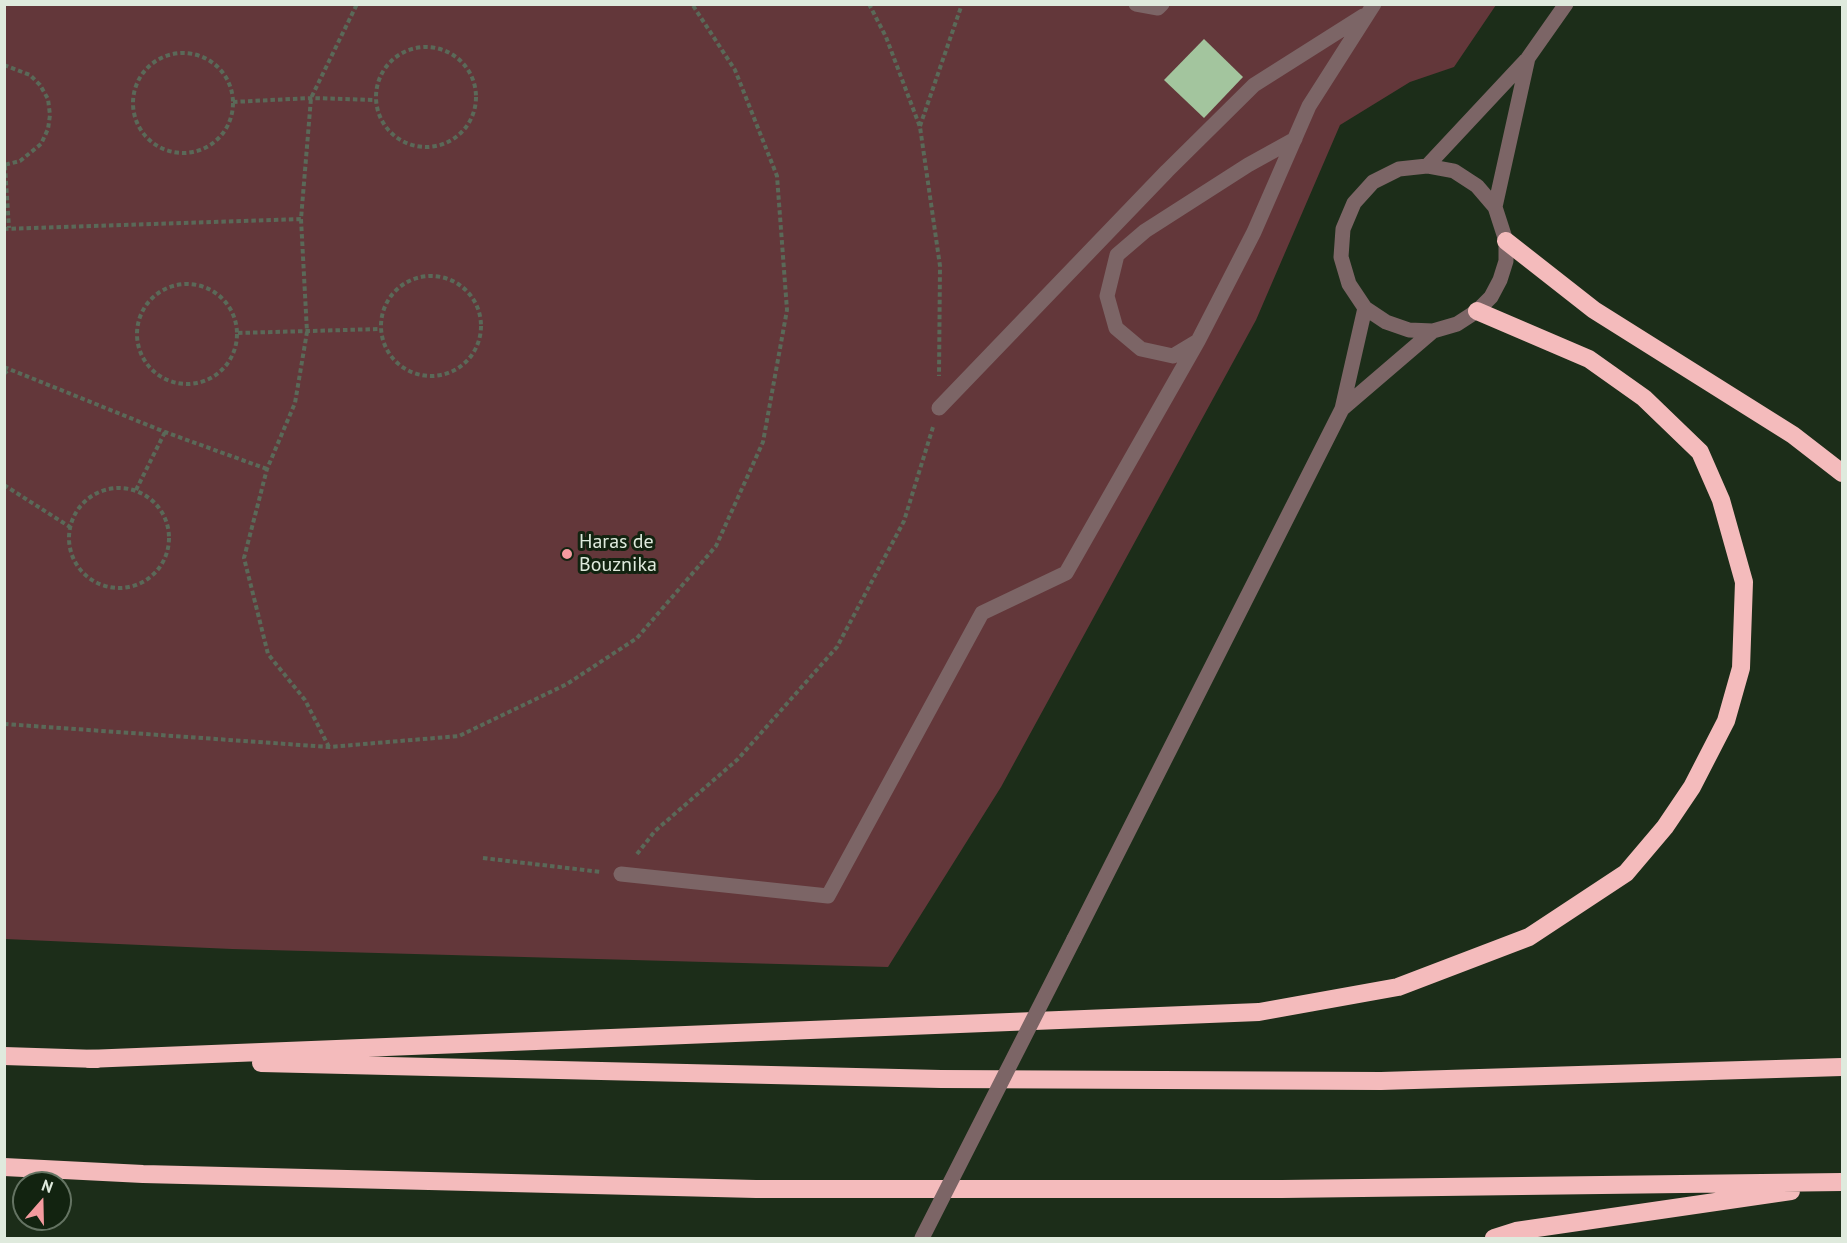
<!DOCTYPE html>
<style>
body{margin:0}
#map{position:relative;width:1847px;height:1243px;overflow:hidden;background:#1c2d19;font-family:"PT Sans",sans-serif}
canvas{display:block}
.frame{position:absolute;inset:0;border:6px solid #dfeadd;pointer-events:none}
.north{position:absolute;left:12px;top:1171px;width:60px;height:60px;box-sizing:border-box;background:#122310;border:2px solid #647362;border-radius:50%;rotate:20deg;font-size:16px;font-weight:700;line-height:24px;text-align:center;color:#dfeadd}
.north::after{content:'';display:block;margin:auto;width:21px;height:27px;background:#f49b9f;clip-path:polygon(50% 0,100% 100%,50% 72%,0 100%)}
</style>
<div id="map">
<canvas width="1847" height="1243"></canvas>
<div class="frame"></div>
<div class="north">N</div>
</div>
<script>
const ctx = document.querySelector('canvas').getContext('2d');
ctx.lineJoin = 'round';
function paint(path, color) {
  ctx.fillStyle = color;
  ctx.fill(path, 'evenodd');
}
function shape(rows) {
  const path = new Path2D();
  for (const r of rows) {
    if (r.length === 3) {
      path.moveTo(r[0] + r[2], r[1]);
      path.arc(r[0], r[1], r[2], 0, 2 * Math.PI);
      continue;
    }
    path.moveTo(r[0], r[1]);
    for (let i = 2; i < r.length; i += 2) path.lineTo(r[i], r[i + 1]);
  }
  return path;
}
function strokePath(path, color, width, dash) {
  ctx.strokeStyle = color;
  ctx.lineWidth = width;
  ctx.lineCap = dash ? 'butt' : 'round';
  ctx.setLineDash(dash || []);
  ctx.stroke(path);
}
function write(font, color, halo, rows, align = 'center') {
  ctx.font = font + ' "PT Sans",sans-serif';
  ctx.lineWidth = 6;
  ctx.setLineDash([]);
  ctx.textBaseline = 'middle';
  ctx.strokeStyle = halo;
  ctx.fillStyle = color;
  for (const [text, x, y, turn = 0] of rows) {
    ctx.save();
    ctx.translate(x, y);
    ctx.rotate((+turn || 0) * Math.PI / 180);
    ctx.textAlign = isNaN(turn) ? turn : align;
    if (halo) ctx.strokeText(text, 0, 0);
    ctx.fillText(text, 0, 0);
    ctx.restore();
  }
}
paint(shape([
 [5,5,1496,5,1454,67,1410,82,1340,125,1256,320,1001,787,888,967,232,949,5,939]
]), '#63373a');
paint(shape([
 [1204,39,1243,77,1204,118,1164,80]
]), '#a3c59e');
strokePath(shape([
 [869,4,886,37,920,127,940,266,939,376],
 [426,97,50],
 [183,103,50],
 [4,65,30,75,40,85,48,99,50,115,48,129,41,144,20,161,4,165],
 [233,102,311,98,375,100],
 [920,126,962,4],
 [5,166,9,228],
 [4,229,301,219],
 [431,326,50],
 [187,334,50],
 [238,333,380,329],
 [4,367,165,432,267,469],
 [4,374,9,369],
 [4,485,70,527],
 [119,538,50],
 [136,490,165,432],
 [4,724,329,747,459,736,567,684,637,638,716,546,763,442,787,310,777,176,735,70,692,4],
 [329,747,305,700,268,654,244,558,267,469,295,403,307,332,301,219,311,98,357,4],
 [637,854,655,831,738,759,837,647,904,521,933,427],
 [483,858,601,872]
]), '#5a6958', 4, [4.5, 3]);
strokePath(shape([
 [1136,4,1158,8,1162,4],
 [1295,139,1248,165,1145,231,1117,255,1107,296,1116,328,1141,349,1173,356,1198,341,1254,232,1309,106,1374,4],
 [1427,166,1528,58,1566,4],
 [1495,207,1528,58],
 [939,408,1167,171,1254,85,1363,16],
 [1342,409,1433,331],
 [621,874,828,896,982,613,1066,573,1198,341],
 [1074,939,1342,409,1365,308,1349,284,1341,257,1343,229,1354,203,1373,182,1399,169,1427,166,1454,171,1477,186,1495,207,1506,241,1506,261,1500,280,1491,297,1477,311,1457,324,1433,331,1409,330,1386,322,1365,308]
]), '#7c6566', 15);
strokePath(shape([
 [1506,241,1594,310,1793,435,1842,473],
 [4,1056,98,1059],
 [87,1059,1259,1012,1398,987,1529,937,1626,873,1665,827,1692,787,1726,721,1741,668,1744,582,1721,500,1700,452,1644,398,1589,359,1477,311],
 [261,1063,941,1079,1381,1081,1842,1067],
 [4,1167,143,1174,756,1189,1282,1189,1842,1182],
 [1494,1238,1516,1231,1791,1191]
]), '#f4bbbc', 18);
strokePath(shape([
 [922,1238,1074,939]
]), '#7c6566', 15);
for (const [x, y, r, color] of [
 [567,554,6,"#f49b9f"]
]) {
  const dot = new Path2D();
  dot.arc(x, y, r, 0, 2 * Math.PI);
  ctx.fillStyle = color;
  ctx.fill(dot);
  strokePath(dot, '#122310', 2);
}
write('20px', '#dfeadd', '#122310', [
 ["Haras de",579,542],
 ["Bouznika",579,565]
], 'left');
</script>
